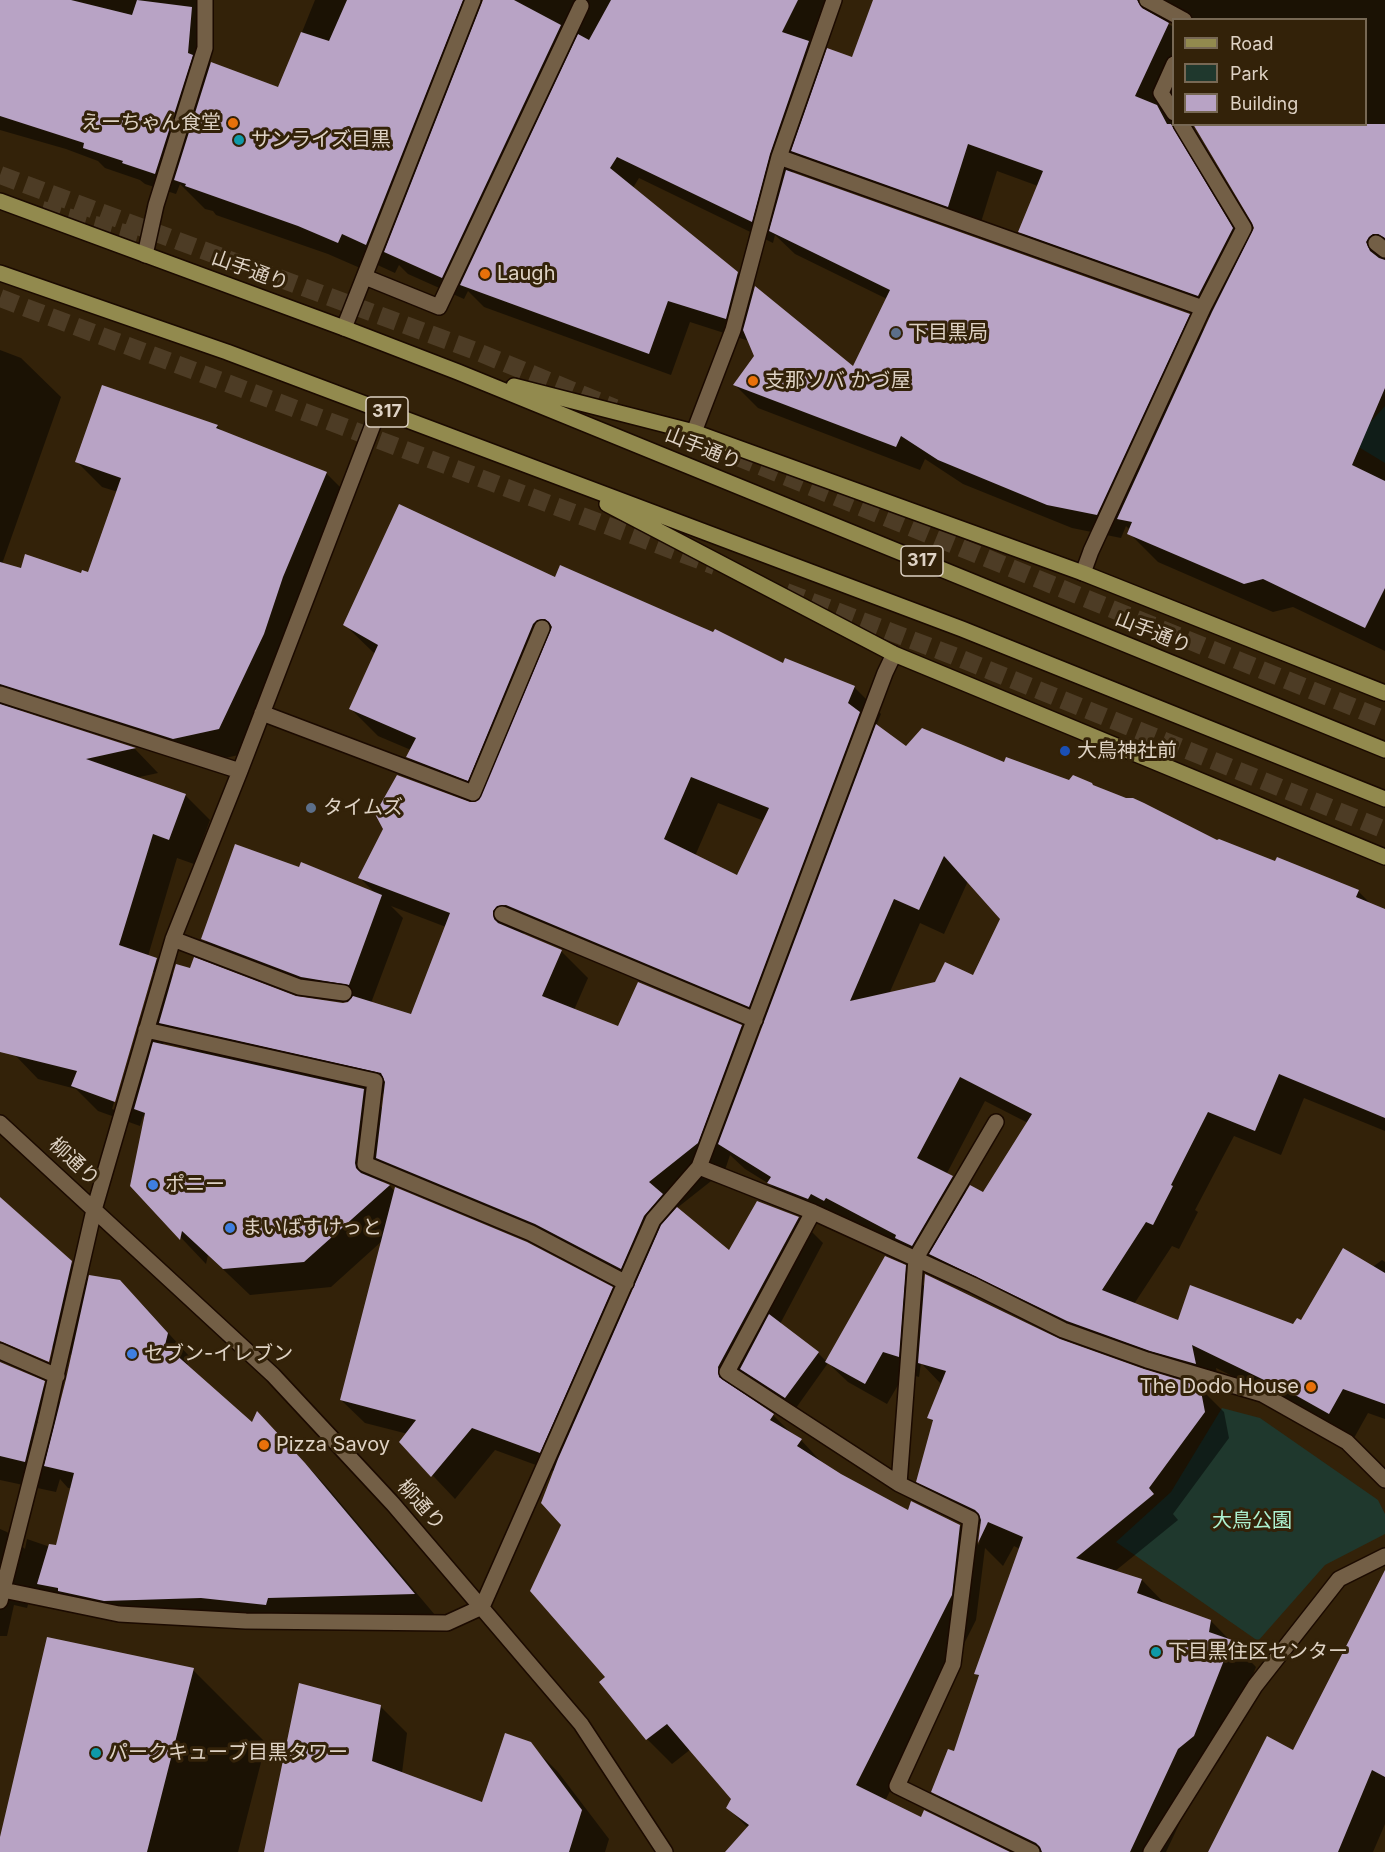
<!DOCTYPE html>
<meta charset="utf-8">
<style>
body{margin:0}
#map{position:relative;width:1385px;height:1852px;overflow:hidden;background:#332209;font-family:Inter,sans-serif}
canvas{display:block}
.legend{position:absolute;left:1172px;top:18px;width:195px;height:108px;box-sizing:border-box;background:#332209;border:2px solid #776854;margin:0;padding:8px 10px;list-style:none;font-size:18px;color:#ded2c4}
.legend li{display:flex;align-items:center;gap:12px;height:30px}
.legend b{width:30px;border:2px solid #776854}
</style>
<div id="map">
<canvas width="1385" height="1852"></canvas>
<ul class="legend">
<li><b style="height:8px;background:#928a4e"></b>Road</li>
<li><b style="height:16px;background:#1f382d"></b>Park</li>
<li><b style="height:16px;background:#b8a3c5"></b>Building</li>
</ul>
</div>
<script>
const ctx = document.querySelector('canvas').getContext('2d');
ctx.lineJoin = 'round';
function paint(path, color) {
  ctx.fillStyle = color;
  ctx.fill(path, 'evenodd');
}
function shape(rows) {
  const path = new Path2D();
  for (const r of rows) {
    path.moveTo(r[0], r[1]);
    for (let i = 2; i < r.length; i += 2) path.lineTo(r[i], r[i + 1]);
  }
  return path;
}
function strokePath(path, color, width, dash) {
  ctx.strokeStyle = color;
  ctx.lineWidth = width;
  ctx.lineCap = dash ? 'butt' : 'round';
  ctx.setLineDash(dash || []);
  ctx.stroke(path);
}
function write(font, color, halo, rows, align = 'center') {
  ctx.font = font + ' Inter,"Noto Sans JP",sans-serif';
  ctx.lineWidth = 6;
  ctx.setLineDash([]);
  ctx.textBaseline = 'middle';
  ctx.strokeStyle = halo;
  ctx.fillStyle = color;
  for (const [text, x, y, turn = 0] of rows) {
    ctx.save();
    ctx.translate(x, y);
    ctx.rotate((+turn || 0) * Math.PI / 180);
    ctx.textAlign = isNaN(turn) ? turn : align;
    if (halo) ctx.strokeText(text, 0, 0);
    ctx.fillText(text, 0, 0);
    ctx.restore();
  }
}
paint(shape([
 [1385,406,1385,463,1352,443],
 [1222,1408,1260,1418,1378,1500,1385,1514,1385,1534,1325,1565,1258,1641,1116,1542,1171,1492]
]), '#1f382d');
paint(shape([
 [0,0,214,0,209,63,279,89,315,0,482,0,448,127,512,0,831,0,809,43,825,60,853,59,875,0,1385,0,1385,651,1293,607,1273,612,1158,562,1129,533,1130,530,1126,526,1121,538,1072,528,963,484,925,459,920,470,758,408,735,385,756,356,749,341,690,322,671,375,484,307,468,291,464,299,408,274,399,265,395,273,371,262,367,271,328,254,216,215,213,211,205,209,180,184,176,194,145,184,140,180,105,168,98,161,66,149,0,130],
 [1172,20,1366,20,1366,124,1250,240,1180,124,1174,124,1174,27,1168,24],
 [798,156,822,180,977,235,997,171,1038,186,1020,232,1049,260,1211,318,1205,331,1189,315,792,174],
 [639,178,773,243,775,235,795,254,887,299,854,369,755,291,737,273,633,188],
 [0,350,21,358,61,397,2,564,22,570,82,575,89,574,118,492,102,487,77,462,217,426,223,432,326,473,351,498,243,754,199,764,23,709,19,712,135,749,158,773,135,778,185,795,210,820,194,864,177,858,148,956,157,959,174,976,295,998,343,1004,351,1002,324,998,225,960,203,939,377,895,360,878,469,804,481,801,435,784,408,757,411,750,378,736,351,709,375,654,345,625,556,579,784,665,854,687,881,714,876,726,906,748,1005,764,1095,788,1217,841,1358,891,1372,905,1385,911,1385,1131,1304,1098,1281,1155,1234,1136,1195,1210,1198,1212,1179,1249,1172,1246,1134,1304,1179,1321,1294,1326,1382,1260,1385,1262,1385,1419,1368,1413,1354,1438,1324,1421,1216,1368,1220,1388,1176,1375,794,1208,771,1185,745,1169,730,1155,725,1170,677,1208,729,1252,798,1218,823,1243,780,1324,818,1353,827,1362,905,1266,925,1287,1059,1341,1144,1371,1199,1387,1224,1412,1229,1438,1173,1514,1178,1520,1114,1572,1142,1580,1166,1605,1211,1621,1256,1667,1219,1761,1203,1774,1166,1852,1030,1852,958,1816,933,1791,955,1753,979,1677,976,1673,1020,1549,1014,1546,1003,1566,985,1548,976,1620,885,1801,922,1819,1006,1852,727,1852,748,1828,728,1808,733,1799,691,1749,672,1764,647,1739,601,1683,608,1677,562,1525,555,1472,495,1450,455,1499,401,1442,408,1434,365,1423,341,1400,382,1241,331,1287,250,1295,208,1255,206,1264,132,1186,146,1118,143,1116,140,1126,98,1111,76,1089,38,1079,14,1054,0,1036],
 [718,803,764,821,738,877,695,856],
 [968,881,1002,919,974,977,889,994,920,923,944,934],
 [391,906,446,927,412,1015,371,1003,403,918],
 [534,932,763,1028,758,1043,741,1026,618,1028,574,1010,588,978,561,951,522,935,524,933],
 [152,972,155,972,115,1110,112,1109],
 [168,1030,189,1051,163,1045],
 [363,1089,385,1094,383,1109],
 [985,1101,1028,1123,983,1194,967,1193,952,1177,946,1175],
 [384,1164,564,1251,635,1288,628,1304,612,1288,395,1192,390,1186,382,1183],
 [828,1363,848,1382,887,1404,905,1373,919,1377,921,1363,942,1385,929,1417,934,1423,918,1481,943,1506,982,1525,979,1545,960,1526,909,1512,825,1466,801,1440,793,1435,773,1415,743,1396,751,1378,796,1408],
 [0,1199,90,1280,142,1304,189,1356,187,1367,252,1425,279,1435,327,1487,435,1615,127,1622,81,1613,31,1594,27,1608,14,1605,7,1636,0,1636,0,1529,7,1532,25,1549,27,1539,56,1549,72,1488,68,1488,60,1479,56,1492,0,1480,0,1374,43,1385,61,1403,74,1356,0,1327],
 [1385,1585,1385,1824,1373,1852,1209,1852,1293,1752],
 [193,1670,266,1743,238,1852,0,1852,0,1843],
 [380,1706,407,1733,402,1773,483,1804,530,1744,558,1772,609,1839,605,1852,265,1852]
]), '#0007');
paint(shape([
 [0,0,71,0,132,15,137,0,192,7,188,53,193,55,155,174,122,163,123,161,83,148,84,143,0,116],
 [347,0,463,0,366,245,342,234,338,243,298,226,185,186,186,184,174,180,211,62,278,87,301,32,329,41],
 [483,0,514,0,561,25,442,278,384,252],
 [611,0,798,0,782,32,809,41,770,154,752,222,617,157,610,168,738,272,726,319,668,301,649,354,460,285,578,34,589,40],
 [873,0,1137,0,1142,8,1169,23,1135,96,1157,105,1167,124,1171,124,1233,228,1198,296,1018,232,1043,171,968,144,948,207,791,151,827,48,852,57],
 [1193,124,1385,124,1385,238,1378,234,1373,234,1369,237,1366,242,1370,251,1379,258,1385,260,1385,388,1352,465,1385,481,1385,588,1365,628,1263,579,1244,584,1127,534,1132,522,1117,519,1212,312,1254,228,1252,223],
 [786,170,1190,314,1097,515,1047,505,938,460,901,436,896,447,733,385,754,356,743,330,755,286,853,366,890,290,769,231],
 [102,385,218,425,216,428,327,472,283,577,264,634,219,729,173,739,0,684,0,562,21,568,25,554,81,573,82,570,88,572,121,478,75,462],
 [399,504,555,577,560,565,713,632,715,629,783,663,785,658,855,686,848,703,860,712,749,1007,506,905,497,906,493,911,494,919,498,923,562,950,542,996,618,1026,638,982,742,1025,698,1143,649,1182,663,1194,644,1216,621,1269,535,1224,376,1158,385,1082,381,1073,159,1023,176,964,190,968,194,957,296,996,343,1003,348,1002,353,996,411,1014,450,913,358,878,383,829,375,814,397,775,470,802,475,802,479,800,552,627,549,622,545,619,537,620,533,624,468,781,406,757,416,738,349,709,378,645,343,625],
 [691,777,769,808,737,875,664,839],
 [0,704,136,748,86,759,186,794,169,840,153,834,119,945,157,958,115,1102,71,1086,77,1071,0,1052],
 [876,724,906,746,922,728,1004,762,1006,757,1069,780,1073,775,1092,783,1093,785,1126,798,1133,798,1144,803,1217,840,1219,839,1275,861,1277,857,1359,890,1356,897,1385,909,1385,1118,1279,1074,1255,1131,1208,1112,1171,1185,1173,1186,1153,1225,1146,1222,1102,1290,1178,1320,1190,1285,1293,1324,1297,1318,1301,1320,1343,1248,1385,1273,1385,1404,1343,1389,1329,1414,1297,1396,1192,1345,1196,1364,1150,1351,1067,1321,929,1254,970,1185,983,1192,1032,1114,960,1077,917,1158,953,1176,912,1246,895,1238,896,1235,826,1198,824,1201,811,1194,808,1199,767,1183,771,1177,718,1144],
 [944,856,1000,919,973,975,945,962,935,982,850,1001,894,899,919,910],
 [235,844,299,867,301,862,382,895,349,985,301,977,201,939],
 [153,1042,364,1089,355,1163,356,1168,361,1173,390,1185,304,1262,223,1269,182,1231,180,1240,130,1186,145,1113,134,1109],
 [395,1187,527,1242,613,1287,540,1453,472,1428,431,1477,399,1442,416,1420,340,1400],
 [0,1197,72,1261,49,1362,0,1341],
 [757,1201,799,1217,718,1367,719,1377,774,1414,770,1420,802,1439,797,1446,841,1474,908,1510,911,1501,960,1525,952,1595,856,1785,921,1817,924,1810,1010,1852,725,1852,749,1825,726,1808,731,1799,667,1724,646,1740,599,1682,605,1677,530,1591,561,1525,541,1503,558,1459,661,1225,677,1207,729,1250],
 [885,1256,906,1265,899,1357,883,1352,865,1384,825,1362],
 [925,1274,1060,1339,1144,1369,1200,1386,1205,1412,1149,1488,1154,1494,1076,1558,1142,1579,1137,1593,1211,1620,1209,1632,1232,1640,1194,1736,1178,1749,1130,1852,1042,1852,1040,1847,1036,1843,931,1792,948,1749,954,1751,979,1675,974,1674,1023,1537,988,1522,978,1543,981,1520,979,1514,975,1510,916,1482,933,1420,927,1418,946,1371,918,1363],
 [89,1275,120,1280,168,1333,165,1345,252,1422,257,1411,305,1463,415,1594,268,1598,266,1605,201,1598,104,1601,58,1591,58,1588,37,1584,49,1544,56,1545,74,1473,44,1466,66,1379],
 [769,1314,819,1352,785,1398,740,1369],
 [0,1362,45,1381,25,1462,0,1456],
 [1385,1570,1385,1777,1372,1770,1338,1852,1208,1852,1267,1736,1293,1750],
 [47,1637,194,1668,147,1852,0,1852,0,1837],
 [299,1683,381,1705,372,1761,482,1802,505,1733,531,1742,582,1810,569,1852,264,1852]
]), '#b8a3c5');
strokePath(shape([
 [0,175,473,350,615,408],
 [42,210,142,238],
 [0,298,715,566],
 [686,436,1385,720],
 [786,592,954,656,1385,830]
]), '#4d3c25', 18, [18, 9]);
const minor = shape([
 [1147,0,1184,20],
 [1174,64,1161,93,1174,113],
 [1181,124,1244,228,1203,308],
 [779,157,1203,308,1091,551,1083,573],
 [1376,243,1385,250],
 [145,255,156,205,205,48,205,0],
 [365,277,439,307,581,6],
 [344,328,473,0],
 [694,432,733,330,779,157,834,0],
 [0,694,240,771],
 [262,713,473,793,542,628],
 [502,914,755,1020],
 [173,939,299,987,344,993],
 [146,1030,375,1081,365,1164,531,1233,626,1283],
 [996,1122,916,1258,899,1484,971,1519,953,1664,897,1786,1032,1852],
 [0,1123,273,1375,393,1504,581,1724,665,1852],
 [699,1167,813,1212,973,1285,1063,1330,1147,1360,1262,1394,1347,1442,1385,1480],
 [813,1212,727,1372,899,1484],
 [0,1351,57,1376],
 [3,1590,119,1614,246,1621,447,1623,482,1607,653,1220,699,1167,885,673,894,654],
 [0,1601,45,1424,94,1210,173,939,240,771,379,409],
 [1151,1852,1255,1686,1339,1579,1385,1556]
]);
const major = shape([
 [0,201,344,328,458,372,1385,750],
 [0,273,227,352,962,629,1385,799],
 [514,386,694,432,1083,573,1385,693],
 [607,504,894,654,1385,857]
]);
strokePath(minor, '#1b0a00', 18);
strokePath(major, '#1b0a00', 18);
strokePath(minor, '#735f46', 15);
strokePath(major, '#928a4e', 15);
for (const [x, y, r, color] of [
 [233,123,6,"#e8710a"],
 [239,140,6,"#0f9aa8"],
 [485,274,6,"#e8710a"],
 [896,333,6,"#5c6f8a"],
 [753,381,6,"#e8710a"],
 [1065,751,6,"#1a4fb4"],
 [311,808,6,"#5c6f8a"],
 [153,1185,6,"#3f7fe0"],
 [230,1228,6,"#3f7fe0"],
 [132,1354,6,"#3f7fe0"],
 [1311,1387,6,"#e8710a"],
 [264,1445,6,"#e8710a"],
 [1156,1652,6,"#0f9aa8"],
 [96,1753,6,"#0f9aa8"]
]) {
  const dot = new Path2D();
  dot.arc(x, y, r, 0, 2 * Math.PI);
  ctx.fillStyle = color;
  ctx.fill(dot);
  strokePath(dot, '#332209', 2);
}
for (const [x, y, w] of [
 [387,412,42],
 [922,561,42]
]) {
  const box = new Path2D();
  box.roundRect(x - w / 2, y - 15, w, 30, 4.5);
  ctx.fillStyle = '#332209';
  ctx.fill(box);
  strokePath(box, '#ded2c4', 1.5);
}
write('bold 18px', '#ded2c4', null, [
 ["317",387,412],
 ["317",922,561]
]);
write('20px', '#ded2c4', '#332209', [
 ["えーちゃん食堂",221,123,"right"],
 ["サンライズ目黒",251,140],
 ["Laugh",497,274],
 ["下目黒局",908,333],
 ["支那ソバ かづ屋",765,381],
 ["大鳥神社前",1077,751],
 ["タイムズ",323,808],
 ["ポニー",165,1185],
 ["まいばすけっと",242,1228],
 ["セブン-イレブン",144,1354],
 ["The Dodo House",1299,1387,"right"],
 ["Pizza Savoy",276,1445],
 ["下目黒住区センター",1168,1652],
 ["パークキューブ目黒タワー",108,1753]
], 'left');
write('20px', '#ded2c4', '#332209', [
 ["山手通り",250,271,20],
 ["山手通り",703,449,22],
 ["山手通り",1153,633,22],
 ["柳通り",74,1162,43],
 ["柳通り",421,1505,48]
]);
write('20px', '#adf2d1', '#332209', [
 ["大鳥公園",1252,1521]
]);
</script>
